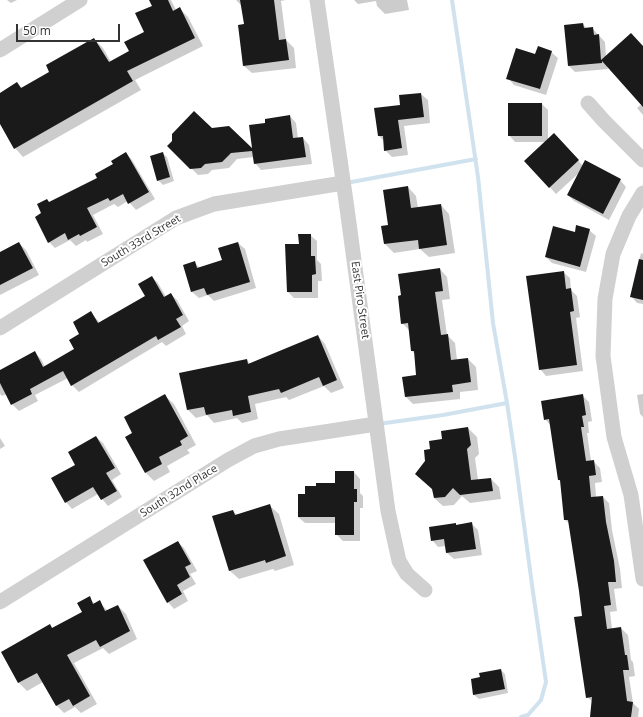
<!DOCTYPE html>
<style>
body{margin:0}
#map{position:relative;width:643px;height:717px;overflow:hidden;background:#fff;font-family:"Open Sans",sans-serif}
canvas{display:block}
.scale{position:absolute;left:16px;top:24px;width:104px;height:18px;box-sizing:border-box;border:2px solid #333;border-top:0;padding-left:5px;font-size:12px;line-height:14px;white-space:nowrap;color:#333;-webkit-text-stroke:3px #fff;paint-order:stroke}
</style>
<div id="map">
<canvas width="643" height="717"></canvas>
<div class="scale">50 m</div>
</div>
<script>
const ctx = document.querySelector('canvas').getContext('2d');
ctx.lineJoin = 'round';
function paint(path, color) {
  ctx.fillStyle = color;
  ctx.fill(path, 'evenodd');
}
function shape(rows) {
  const path = new Path2D();
  for (const r of rows) {
    path.moveTo(r[0], r[1]);
    for (let i = 2; i < r.length; i += 2) path.lineTo(r[i], r[i + 1]);
  }
  return path;
}
function strokePath(path, color, width, dash) {
  ctx.strokeStyle = color;
  ctx.lineWidth = width;
  ctx.lineCap = dash ? 'butt' : 'round';
  ctx.setLineDash(dash || []);
  ctx.stroke(path);
}
function write(font, color, halo, rows, align = 'center') {
  ctx.font = font + ' "Open Sans",sans-serif';
  ctx.lineWidth = 4;
  ctx.setLineDash([]);
  ctx.textBaseline = 'middle';
  ctx.strokeStyle = halo;
  ctx.fillStyle = color;
  for (const [text, x, y, turn = 0] of rows) {
    ctx.save();
    ctx.translate(x, y);
    ctx.rotate((+turn || 0) * Math.PI / 180);
    ctx.textAlign = isNaN(turn) ? turn : align;
    if (halo) ctx.strokeText(text, 0, 0);
    ctx.fillText(text, 0, 0);
    ctx.restore();
  }
}
paint(shape([
 [7,0,17,0,11,3],
 [150,0,171,0,176,10,180,9,188,17,203,46,135,80,141,90,23,157,15,148,0,122,0,93,17,83,22,88,51,72,94,39,103,48,111,62,130,51,146,32,153,6],
 [236,0,286,0,281,1,286,40,294,48,296,68,252,73,244,66,245,25,242,6],
 [354,0,407,0,409,10,385,14,377,6,376,1,358,4],
 [583,24,587,29,592,28,605,42,606,57,643,47,643,115,637,108,642,104,607,66,608,69,575,72,569,66],
 [551,52,558,58,546,95,514,85,508,78,536,55],
 [421,94,428,100,430,123,404,126,408,155,392,157,385,150,384,141,379,136],
 [542,104,548,110,548,140,561,141,583,166,620,180,626,187,609,220,574,201,568,195,579,173,556,194,526,161,547,142,515,142,509,135],
 [290,116,296,123,298,139,303,138,309,145,312,164,261,170,255,163,254,157,237,159,229,168,212,170,208,174,198,175,169,146,211,129,253,151,266,124],
 [126,153,132,160,155,199,136,210,128,201,118,207,114,204,93,215,103,234,87,242,86,240,76,246,70,240,55,248,49,242,43,214,50,203,99,178],
 [162,153,167,157,174,181,163,185,158,180],
 [408,187,416,196,418,208,441,205,449,214,455,253,429,257,420,249,394,253,385,244,382,227,389,226],
 [589,230,596,236,586,272,552,263,546,257,575,233],
 [310,235,317,241,317,260,321,264,322,281,318,281,318,298,294,298,288,292,300,245],
 [19,243,26,250,39,275,0,295,0,253],
 [238,243,245,249,256,288,214,301,208,295,199,298,192,292,194,262,200,268,223,261],
 [641,253,643,254,643,304,637,303,631,296],
 [440,269,447,277,450,299,442,300,447,335,455,343,457,360,468,359,476,367,478,390,460,392,460,399,413,404,406,397,417,376,415,354,412,351,410,331,402,323],
 [563,272,570,278,571,290,577,296,580,317,576,318,583,371,546,376,540,369],
 [152,277,158,283,166,297,171,294,177,300,189,321,182,326,186,334,166,346,162,342,79,392,72,385,68,378,35,395,38,401,19,411,12,404,7,394,2,396,0,394,0,371,34,352,41,359,45,367,75,350,80,334,91,313,100,323,146,296],
 [318,336,325,344,344,388,331,393,324,386,289,400,286,397,255,404,258,419,242,423,237,418,214,423,207,415,196,418,188,410,181,374,247,360,250,364],
 [643,394,643,417,640,414,637,395],
 [165,396,174,404,196,445,187,450,190,453,167,466,170,472,154,481,146,473,126,438,134,433],
 [583,396,589,402,592,421,588,422,589,433,587,433,591,461,593,461,600,468,602,482,595,483,596,497,603,497,609,503,612,530,620,569,622,588,614,589,617,611,610,612,612,629,621,628,628,635,631,660,633,662,635,676,629,677,633,703,639,709,638,717,591,717,593,702,587,697,583,617,570,524,565,520,561,482,559,480,551,426,545,419],
 [468,428,477,437,479,454,475,458,478,480,491,479,499,487,501,499,470,503,462,496,454,505,443,506,434,498,427,461,431,450,443,440],
 [96,437,103,443,121,474,112,480,122,497,108,506,98,494,72,509,66,502,76,465],
 [0,438,5,446,0,449],
 [354,472,360,479,360,493,363,496,363,508,360,508,360,541,343,541,336,534,336,523,305,523,298,517,306,495,317,487,336,484],
 [270,506,279,514,294,565,275,571,273,569,239,579,230,571,214,517,233,511,238,516],
 [471,523,478,530,482,555,454,559,447,553,446,546,438,547,432,540,455,524,457,525],
 [178,542,184,548,197,571,190,574,196,584,183,591,188,601,174,609,168,602],
 [89,598,95,604,99,602,108,611,118,606,126,614,137,639,109,654,103,648,74,663,97,704,81,713,75,707,64,713,56,705,43,682,27,691,19,683,2,652,50,625,52,628,83,613],
 [501,670,505,674,508,693,479,699,474,695,481,678]
]), '#0003');
strokePath(shape([
 [452,0,478,177,493,323,507,403,515,457,532,585,546,682,541,700,528,715,521,717],
 [346,183,476,159],
 [378,424,443,415,507,403]
]), '#cfe2ee', 4);
paint(shape([
 [149,0,168,0,173,11,180,7,195,38,127,71,133,81,14,149,0,124,0,93,17,82,21,88,49,72,46,65,94,38,109,62,129,51,124,42,144,32,135,13,152,6],
 [240,0,274,0,279,40,286,39,289,60,243,66,238,25,244,24],
 [583,23,584,28,593,27,594,35,599,34,601,60,631,33,643,46,643,107,602,61,602,63,568,66,564,25],
 [538,46,552,51,540,89,506,79,516,48,535,54],
 [421,93,424,117,398,120,402,148,384,151,383,136,378,136,374,108,400,105,399,95],
 [508,103,542,103,542,136,508,136],
 [194,111,212,128,229,126,252,148,249,125,265,123,265,119,290,115,293,138,303,137,306,157,254,164,252,151,231,153,222,162,205,164,201,168,190,169,167,146,172,141,172,134],
 [554,133,579,160,549,188,524,161],
 [126,152,149,192,128,204,123,194,110,201,108,198,87,208,97,227,80,236,79,234,68,240,65,233,48,243,35,217,41,213,37,204,47,199,49,202,97,178,95,174,113,164,111,161],
 [163,152,170,177,157,181,150,156],
 [585,160,621,179,603,214,567,195],
 [408,186,411,208,441,204,447,245,419,249,418,240,384,244,381,226,388,225,383,190],
 [576,225,590,229,580,267,545,257,553,226,575,232],
 [298,234,311,234,311,256,315,256,316,274,312,275,312,292,287,292,285,244,299,244],
 [19,242,33,268,0,285,0,252],
 [238,242,250,282,207,295,204,288,191,292,183,265,195,261,197,268,222,260,218,248],
 [639,259,643,260,643,300,630,297],
 [440,268,443,291,435,292,441,335,448,334,451,360,468,358,471,382,452,385,453,392,405,397,402,377,416,375,414,351,411,351,408,323,401,324,398,296,401,295,398,274],
 [564,271,566,289,571,288,574,311,570,312,577,365,539,370,526,276],
 [152,276,164,297,171,293,183,315,176,319,181,327,158,340,156,336,71,386,63,371,30,389,32,394,11,405,0,383,0,370,35,351,43,367,74,349,69,340,79,334,73,322,91,311,98,323,145,296,138,284],
 [318,335,337,380,323,386,319,377,281,393,279,389,248,396,251,412,233,416,232,410,206,415,204,407,187,410,179,373,247,359,248,364],
 [165,394,188,436,180,441,182,445,159,457,162,464,145,473,125,437,132,433,124,417],
 [583,394,586,415,582,416,584,427,581,427,586,461,594,460,596,475,589,476,591,497,603,496,606,522,614,561,616,582,608,582,611,605,604,606,607,629,621,627,625,655,627,655,629,670,623,670,627,701,633,702,631,717,590,717,592,697,586,698,574,617,582,616,579,591,568,520,564,520,560,480,558,480,549,419,544,420,541,401],
 [468,427,471,445,467,449,471,480,491,478,493,491,460,495,453,488,445,497,434,498,432,489,415,474,425,461,424,450,430,449,429,441,442,439,441,431],
 [96,436,115,468,106,473,117,491,101,500,93,487,65,503,51,478,75,465,68,452],
 [335,471,354,471,354,489,357,489,357,502,354,502,354,535,335,535,335,517,298,517,298,494,305,494,305,486,316,486,316,483,335,483],
 [270,504,286,556,266,563,265,560,229,571,212,516,233,510,235,515],
 [472,522,476,549,446,553,444,539,431,541,429,527,456,523,456,525],
 [178,541,191,564,185,567,190,577,177,585,182,594,167,603,143,560],
 [90,596,93,604,100,600,105,611,118,605,130,631,100,647,96,640,67,655,90,696,73,706,69,699,56,706,37,673,18,683,1,652,50,624,52,628,82,612,77,603],
 [501,669,505,689,473,695,471,679,480,677,479,673]
]), '#1a1a1a');
strokePath(shape([
 [317,0,346,201,388,511,399,561,407,574,425,590],
 [0,50,80,0],
 [588,103,604,121,643,160],
 [643,193,629,216,613,254,605,299,603,356,614,437,631,495,643,579],
 [0,328,176,218,214,204,343,183],
 [0,602,228,460,254,446,279,439,376,424]
]), '#d0d0d0', 15);
write('11px', '#333', '#fff', [
 ["South 33rd Street",141,241,-31],
 ["East Piro Street",360,300,82],
 ["South 32nd Place",179,491,-32]
]);
</script>
